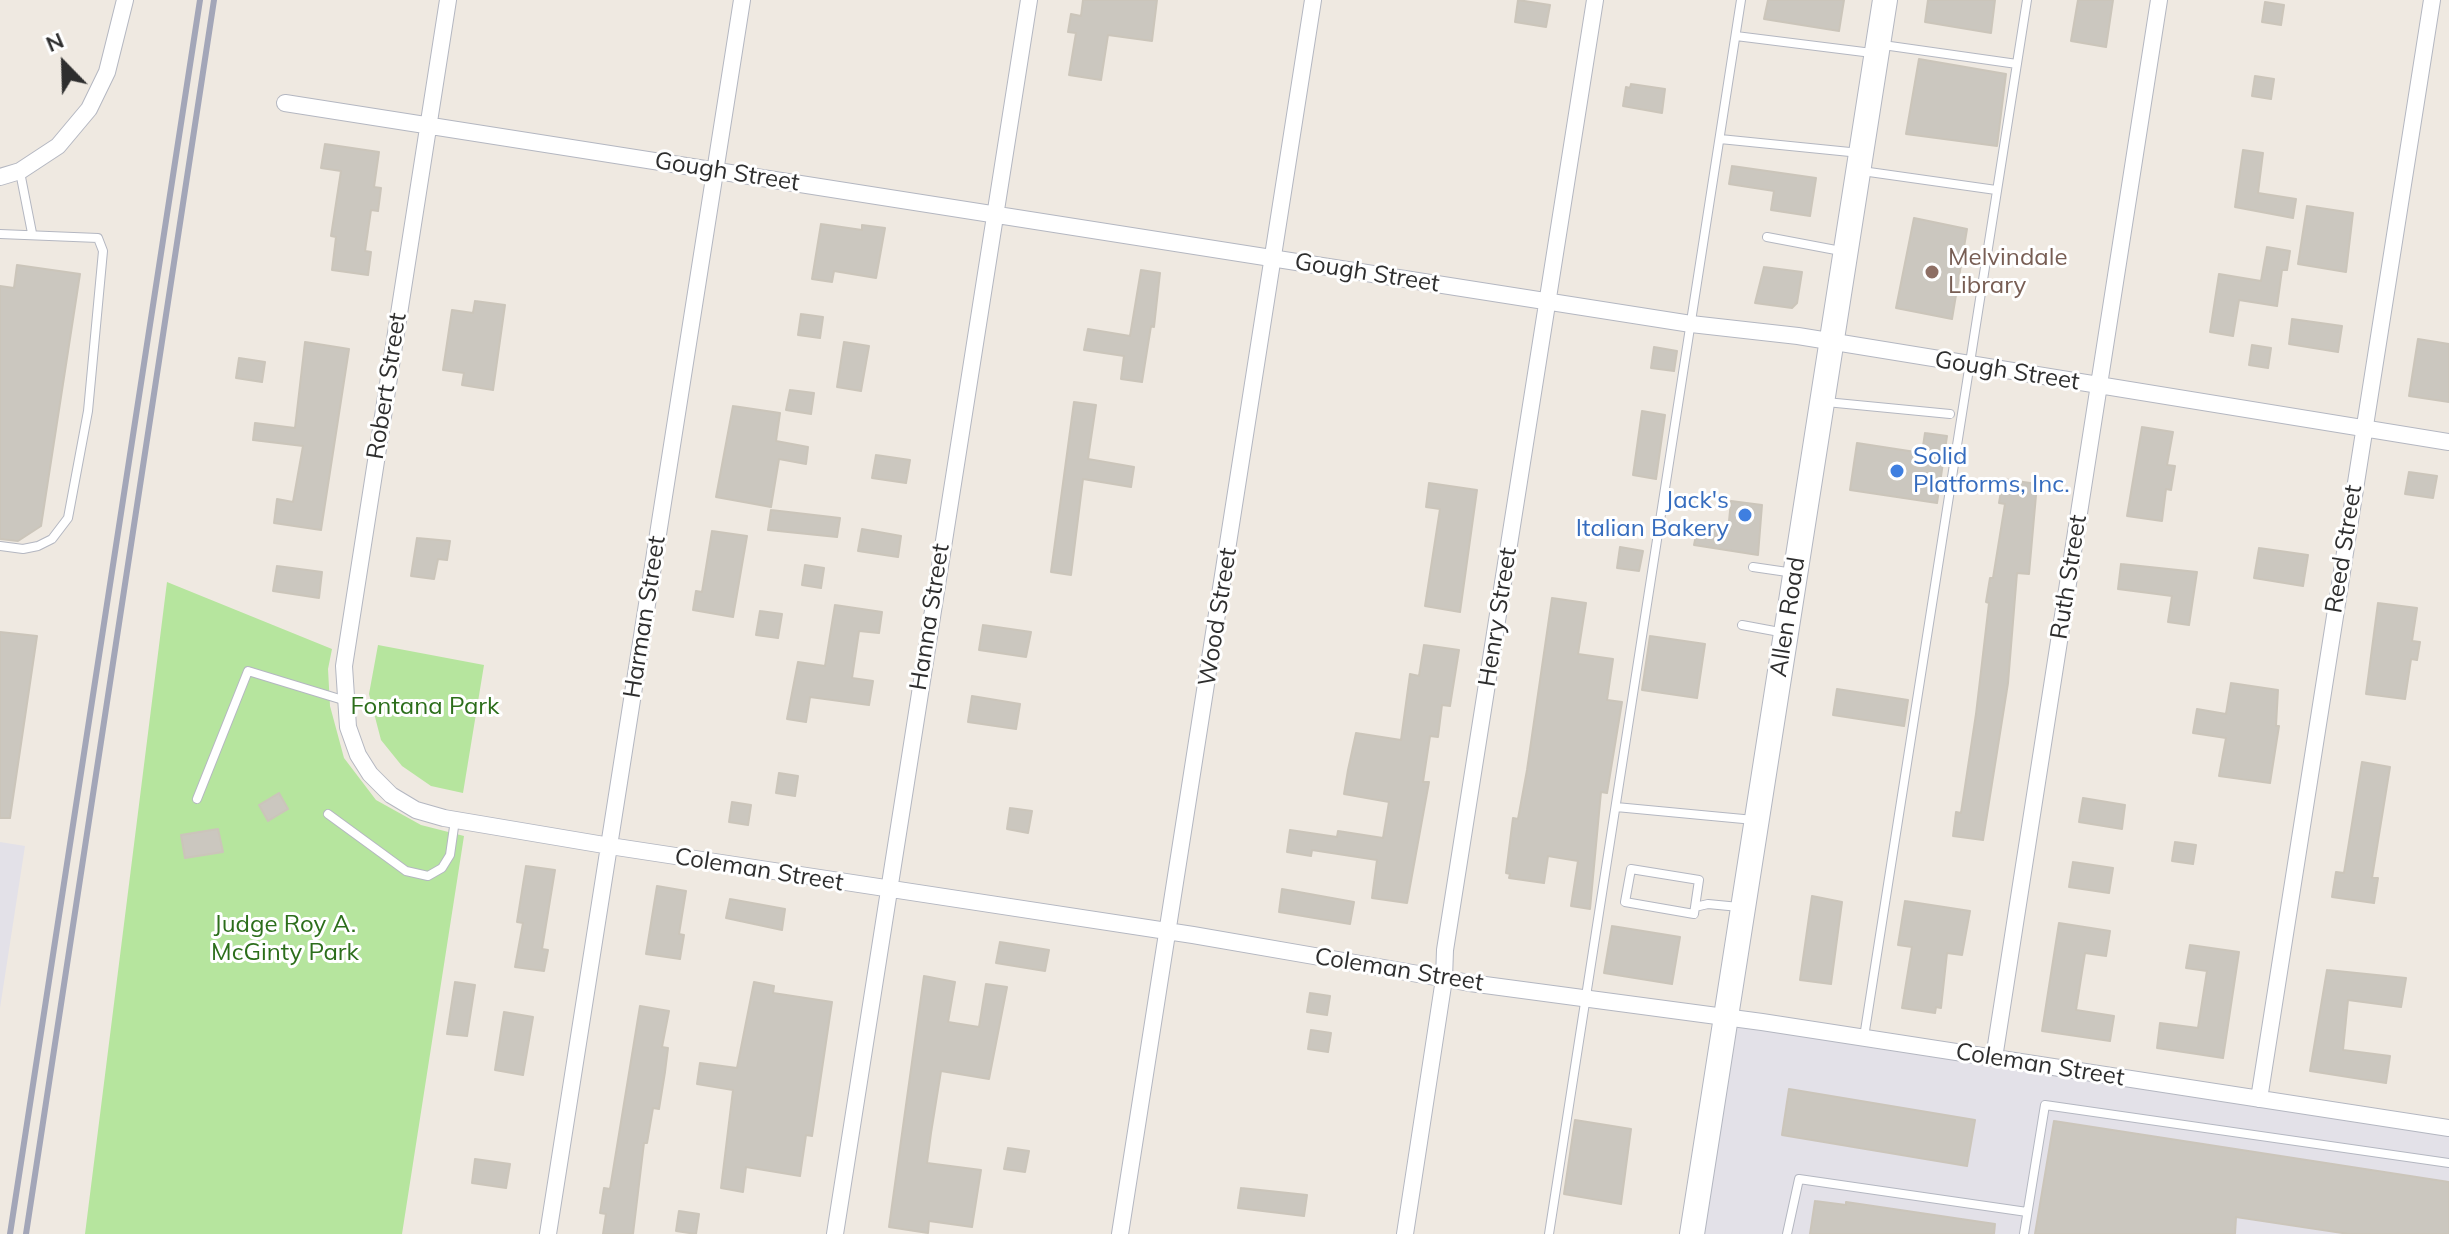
<!DOCTYPE html>
<style>
body{margin:0}
#map{position:relative;width:2449px;height:1234px;overflow:hidden;background:#efe9e1;font-family:Mulish,sans-serif}
canvas{display:block}
.north{position:absolute;left:24px;top:24px;width:80px;height:80px;-webkit-text-stroke:6px #fff;paint-order:stroke;rotate:337deg;font-size:22px;font-weight:700;line-height:32px;text-align:center;color:#2e2e2e}
.north::after{content:'';display:block;margin:auto;width:28px;height:36px;background:#2e2e2e;clip-path:polygon(50% 0,100% 100%,50% 72%,0 100%)}
</style>
<div id="map">
<canvas width="2449" height="1234"></canvas>
<div class="north">N</div>
</div>
<script>
const ctx = document.querySelector('canvas').getContext('2d');
ctx.lineJoin = 'round';
function paint(path, color) {
  ctx.fillStyle = color;
  ctx.fill(path, 'evenodd');
}
function shape(rows) {
  const path = new Path2D();
  for (const r of rows) {
    path.moveTo(r[0], r[1]);
    for (let i = 2; i < r.length; i += 2) path.lineTo(r[i], r[i + 1]);
  }
  return path;
}
function strokePath(path, color, width, dash) {
  ctx.strokeStyle = color;
  ctx.lineWidth = width;
  ctx.lineCap = dash ? 'butt' : 'round';
  ctx.setLineDash(dash || []);
  ctx.stroke(path);
}
function write(font, color, halo, rows, align = 'center') {
  ctx.font = font + ' Mulish,sans-serif';
  ctx.lineWidth = 6;
  ctx.setLineDash([]);
  ctx.textBaseline = 'middle';
  ctx.strokeStyle = halo;
  ctx.fillStyle = color;
  for (const [text, x, y, turn = 0] of rows) {
    ctx.save();
    ctx.translate(x, y);
    ctx.rotate((+turn || 0) * Math.PI / 180);
    ctx.textAlign = isNaN(turn) ? turn : align;
    if (halo) ctx.strokeText(text, 0, 0);
    ctx.fillText(text, 0, 0);
    ctx.restore();
  }
}
paint(shape([
 [0,842,25,846,0,1008],
 [1726,1020,2449,1128,2449,1234,1692,1234]
]), '#e3e1e8');
paint(shape([
 [167,582,332,649,328,669,330,706,344,758,376,800,421,825,464,836,402,1234,85,1234],
 [378,645,484,665,463,793,431,786,402,766,381,740,369,694]
]), '#b6e59e');
const building = shape([
 [1083,0,1157,0,1152,41,1108,35,1101,80,1069,75,1076,33,1068,32,1071,14,1081,16,1083,0],
 [1518,0,1550,5,1546,27,1515,22,1518,0],
 [1768,0,1844,0,1839,31,1764,19,1768,0],
 [1928,0,1995,0,1991,33,1925,22,1928,0],
 [2078,0,2113,0,2106,47,2071,41,2078,0],
 [2265,2,2284,5,2281,25,2262,22,2265,2],
 [1919,59,2006,74,1997,146,1906,134,1919,59],
 [2255,76,2274,79,2271,99,2252,96,2255,76],
 [1631,84,1665,89,1662,113,1623,106,1626,87,1630,88,1631,84],
 [325,144,379,152,374,187,381,188,378,211,371,210,365,251,371,252,368,275,332,270,336,237,331,236,341,171,321,168,325,144],
 [2243,150,2263,153,2258,193,2296,199,2293,218,2235,207,2243,150],
 [1732,166,1816,178,1810,216,1771,210,1774,191,1729,184,1732,166],
 [2307,206,2353,213,2346,272,2298,264,2307,206],
 [1914,218,1967,229,1952,319,1896,308,1914,218],
 [821,224,862,230,862,225,885,228,876,278,834,271,832,282,812,279,821,224],
 [2267,247,2290,251,2287,270,2282,270,2277,306,2239,300,2233,336,2210,332,2219,274,2261,281,2267,247],
 [17,265,80,274,41,526,18,541,0,539,0,286,14,288,17,265],
 [1764,267,1802,272,1797,303,1792,308,1755,303,1764,267],
 [1141,270,1160,273,1154,327,1151,326,1142,382,1121,379,1124,356,1084,350,1088,329,1130,336,1141,270],
 [475,301,505,305,493,390,462,385,464,373,443,370,452,310,473,313,475,301],
 [801,314,823,317,820,338,798,335,801,314],
 [2292,319,2342,326,2338,352,2289,344,2292,319],
 [2418,339,2449,344,2449,402,2409,396,2418,339],
 [305,342,349,349,321,530,274,523,277,499,293,502,303,446,253,440,255,423,295,428,305,342],
 [844,342,869,346,861,391,837,387,844,342],
 [2252,345,2271,348,2268,368,2249,365,2252,345],
 [1654,347,1677,351,1674,371,1651,368,1654,347],
 [239,358,265,362,262,382,236,378,239,358],
 [790,390,814,393,811,414,786,410,790,390],
 [1074,402,1096,405,1088,459,1134,467,1131,487,1083,479,1071,575,1051,572,1074,402],
 [733,406,780,413,776,441,808,447,806,464,779,459,771,507,716,497,733,406],
 [1642,411,1665,415,1656,479,1633,475,1642,411],
 [2142,427,2173,432,2167,465,2175,466,2171,490,2166,489,2162,521,2127,516,2142,427],
 [1925,433,1947,436,1937,503,1850,490,1857,443,1922,453,1925,433],
 [876,455,910,460,906,483,872,478,876,455],
 [2409,472,2437,476,2433,498,2405,494,2409,472],
 [2003,479,2037,484,2029,574,2017,573,2008,683,1983,840,1953,836,1956,812,1961,813,1976,714,1989,603,1986,602,1990,578,1993,578,2005,504,1999,503,2003,479],
 [1429,483,1477,490,1460,612,1425,606,1440,509,1426,507,1429,483],
 [1731,501,1762,505,1758,555,1694,545,1698,526,1728,531,1731,501],
 [771,510,840,518,837,537,768,530,771,510],
 [862,529,901,536,898,557,858,551,862,529],
 [712,531,747,536,733,617,693,610,696,591,702,592,712,531],
 [417,538,450,541,447,560,438,559,434,579,411,576,417,538],
 [1620,547,1643,551,1639,571,1617,568,1620,547],
 [2259,548,2308,555,2303,586,2254,578,2259,548],
 [2121,564,2197,572,2189,625,2168,622,2172,596,2118,589,2121,564],
 [805,565,824,568,821,588,802,585,805,565],
 [277,566,322,572,319,598,273,591,277,566],
 [1552,598,1586,603,1578,654,1613,659,1607,700,1622,702,1607,793,1601,792,1590,909,1571,906,1578,861,1548,856,1544,883,1509,878,1510,874,1506,873,1513,818,1518,819,1527,770,1552,598],
 [2378,603,2417,608,2412,641,2420,642,2417,660,2411,659,2405,699,2366,694,2378,603],
 [835,605,882,612,879,633,859,631,852,678,873,681,869,705,810,697,806,722,787,719,798,662,825,666,835,605],
 [760,611,782,614,778,638,756,635,760,611],
 [983,625,1031,632,1026,657,979,650,983,625],
 [0,632,37,636,10,818,0,818,0,632],
 [1650,636,1705,644,1697,698,1642,690,1650,636],
 [1424,645,1459,650,1450,706,1442,705,1438,737,1430,736,1423,782,1429,782,1407,903,1372,898,1377,860,1312,850,1311,856,1287,852,1290,830,1337,837,1338,831,1383,838,1389,802,1344,794,1348,770,1356,733,1401,740,1410,674,1419,676,1424,645],
 [2231,683,2278,690,2276,726,2279,726,2270,783,2219,776,2226,738,2193,733,2197,709,2226,714,2231,683],
 [1837,689,1908,700,1904,726,1833,715,1837,689],
 [972,696,1020,704,1016,729,968,722,972,696],
 [2362,762,2390,767,2372,878,2378,878,2374,903,2332,897,2336,872,2344,873,2362,762],
 [779,773,798,776,795,796,776,793,779,773],
 [279,793,288,809,268,821,259,805,279,793],
 [2083,798,2125,805,2122,829,2079,822,2083,798],
 [732,802,751,805,748,825,729,822,732,802],
 [1010,808,1032,811,1028,833,1007,829,1010,808],
 [218,829,223,852,185,858,181,835,218,829],
 [2175,842,2196,845,2193,864,2172,861,2175,842],
 [2073,862,2113,868,2109,893,2069,887,2073,862],
 [526,866,555,870,542,949,548,950,544,971,515,967,523,923,517,922,526,866],
 [657,886,686,891,679,934,684,935,680,959,646,954,657,886],
 [1282,889,1354,902,1350,924,1279,912,1282,889],
 [1812,896,1842,902,1831,984,1800,980,1812,896],
 [730,899,785,909,782,930,726,918,730,899],
 [1905,901,1970,911,1962,955,1947,953,1941,1008,1936,1007,1935,1013,1902,1008,1912,947,1898,945,1905,901],
 [2059,923,2110,931,2106,956,2085,953,2076,1010,2114,1016,2110,1041,2042,1031,2059,923],
 [1612,926,1680,937,1672,984,1604,973,1612,926],
 [1000,942,1049,950,1045,971,996,963,1000,942],
 [2190,945,2239,952,2223,1058,2157,1048,2160,1023,2198,1028,2207,971,2186,968,2190,945],
 [2327,970,2406,978,2401,1007,2348,1000,2343,1050,2390,1056,2386,1083,2310,1071,2327,970],
 [924,976,955,982,948,1022,979,1027,986,984,1007,987,989,1079,941,1071,931,1133,927,1163,981,1170,972,1227,929,1221,928,1233,889,1227,924,976],
 [455,982,475,985,467,1036,447,1034,455,982],
 [754,982,774,986,773,993,832,1002,812,1136,806,1135,800,1176,746,1167,743,1192,721,1188,733,1090,697,1084,700,1063,737,1068,754,982],
 [1310,993,1330,996,1327,1015,1307,1012,1310,993],
 [640,1006,669,1011,662,1047,668,1048,665,1072,659,1109,653,1108,647,1143,644,1143,633,1234,603,1234,606,1214,600,1213,604,1188,610,1189,640,1006],
 [504,1012,533,1017,523,1075,495,1070,504,1012],
 [1311,1030,1331,1033,1328,1052,1308,1049,1311,1030],
 [1789,1089,1975,1120,1967,1166,1782,1135,1789,1089],
 [1575,1120,1631,1129,1621,1204,1564,1194,1575,1120],
 [2054,1121,2449,1182,2449,1234,2349,1234,2236,1217,2235,1234,2035,1234,2054,1121],
 [1008,1148,1029,1151,1025,1172,1004,1169,1008,1148],
 [475,1159,510,1164,506,1188,472,1183,475,1159],
 [1241,1188,1307,1195,1304,1216,1238,1208,1241,1188],
 [1815,1201,1846,1205,1846,1202,1995,1224,1994,1234,1810,1234,1815,1201],
 [679,1211,699,1214,696,1234,676,1231,679,1211]
]);
paint(building, '#cbc7bf');
strokePath(building, '#cbc5ba', 2);
const service = shape([
 [1736,36,1872,53],
 [1883,45,2017,64],
 [1720,139,1860,153],
 [1862,171,1996,190],
 [20,172,32,233],
 [0,234,98,238,103,251,88,411,68,518,52,539,38,546,23,549,0,546],
 [1767,237,1841,251],
 [1826,402,1950,414],
 [1753,567,1794,573],
 [1742,625,1785,633],
 [197,799,248,671,343,700],
 [1616,807,1754,820],
 [328,814,406,871,428,876,442,868,450,855,455,820],
 [1695,907,1699,880,1631,869,1625,902,1694,914,1695,907,1708,904,1739,907],
 [1864,1037,2027,0],
 [1549,1234,1741,0],
 [1787,1234,1799,1179,2027,1212],
 [2024,1234,2045,1105,2449,1163]
]);
const minor = shape([
 [448,0,344,666,348,727,358,755,370,774,391,795,416,810,444,818,610,846,1193,935,1470,983,1762,1022,2449,1128],
 [285,103,1691,324,1798,336,2449,442],
 [0,177,20,171,58,146,89,109,107,72,125,0],
 [1994,1058,2159,0],
 [2259,1099,2432,0],
 [548,1234,742,0],
 [835,1234,1029,0],
 [1120,1234,1313,0],
 [1405,1234,1444,979,1445,950,1595,0]
]);
const secondary = shape([
 [1692,1234,1885,0]
]);
strokePath(service, '#b4b7c1', 10);
strokePath(minor, '#b4b7c1', 18);
strokePath(secondary, '#b4b7c1', 26);
strokePath(service, '#fff', 8);
strokePath(minor, '#fff', 16);
strokePath(secondary, '#fff', 24);
strokePath(shape([
 [10,1234,200,0],
 [26,1234,214,0]
]), '#a3a6b8', 6);
for (const [x, y, r, color] of [
 [1932,272,8,"#8d6e63"],
 [1897,471,8,"#3f7fe0"],
 [1745,515,8,"#3f7fe0"]
]) {
  const dot = new Path2D();
  dot.arc(x, y, r, 0, 2 * Math.PI);
  ctx.fillStyle = color;
  ctx.fill(dot);
  strokePath(dot, '#fff', 3);
}
write('24px', '#2e2e2e', '#fff', [
 ["Gough Street",727,172,9],
 ["Gough Street",1367,273,9],
 ["Gough Street",2007,371,9],
 ["Robert Street",387,386,-81],
 ["Reed Street",2344,549,-81],
 ["Ruth Street",2069,577,-81],
 ["Harman Street",645,617,-81],
 ["Hanna Street",930,617,-81],
 ["Wood Street",1218,617,-81],
 ["Henry Street",1498,617,-81],
 ["Allen Road",1788,617,-81],
 ["Coleman Street",759,870,9],
 ["Coleman Street",1399,970,9],
 ["Coleman Street",2040,1065,9]
]);
write('24px', '#785e54', '#fff', [
 ["Melvindale",1948,258],
 ["Library",1948,286]
], 'left');
write('24px', '#366cbe', '#fff', [
 ["Solid",1913,457],
 ["Platforms, Inc.",1913,485],
 ["Jack's",1729,501,"right"],
 ["Italian Bakery",1729,529,"right"]
], 'left');
write('24px', '#2c6e1b', '#fff', [
 ["Fontana Park",425,707],
 ["Judge Roy A.",285,925],
 ["McGinty Park",285,953]
]);
</script>
